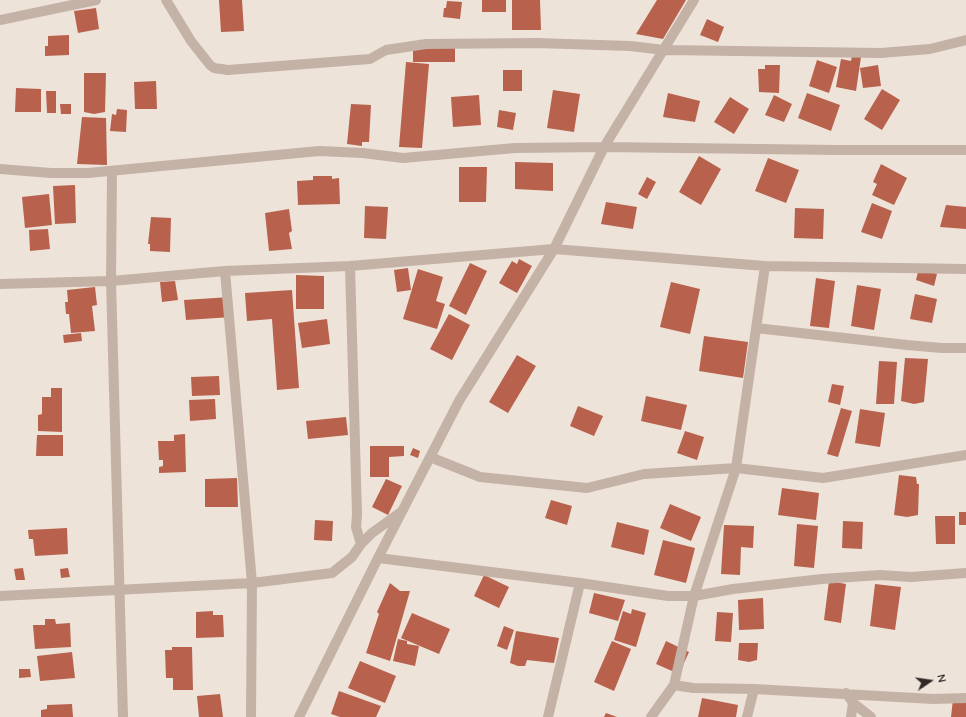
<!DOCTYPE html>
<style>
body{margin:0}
#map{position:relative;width:966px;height:717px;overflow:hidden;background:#eee3d9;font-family:Quicksand,sans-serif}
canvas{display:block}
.north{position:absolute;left:910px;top:661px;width:40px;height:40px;-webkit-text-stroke:3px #f6ede5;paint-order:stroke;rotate:77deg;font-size:11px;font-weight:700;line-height:16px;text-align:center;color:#312926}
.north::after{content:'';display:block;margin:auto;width:14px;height:18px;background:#312926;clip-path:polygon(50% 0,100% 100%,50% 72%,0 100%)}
</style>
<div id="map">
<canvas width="966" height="717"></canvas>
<div class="north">N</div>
</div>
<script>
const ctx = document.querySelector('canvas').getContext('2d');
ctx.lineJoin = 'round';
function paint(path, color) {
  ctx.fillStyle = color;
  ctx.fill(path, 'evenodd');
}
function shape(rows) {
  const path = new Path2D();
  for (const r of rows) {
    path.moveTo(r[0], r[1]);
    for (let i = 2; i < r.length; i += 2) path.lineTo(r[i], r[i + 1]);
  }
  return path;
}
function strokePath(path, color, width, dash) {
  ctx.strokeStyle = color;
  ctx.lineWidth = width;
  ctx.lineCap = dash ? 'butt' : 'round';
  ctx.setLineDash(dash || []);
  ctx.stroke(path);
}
paint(shape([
 [219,0,242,0,244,31,221,32],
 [482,0,506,0,506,12,482,12],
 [512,0,540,0,541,30,512,30],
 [657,0,686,0,663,39,636,34],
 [447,1,462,2,460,19,443,17,444,8,446,8],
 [96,8,99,29,78,33,74,11],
 [707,19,724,27,718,42,700,35],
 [69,35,69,55,45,56,45,46,48,46,48,36],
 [413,47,455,47,455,62,413,62],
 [852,56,861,57,856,91,836,87,841,59,851,61],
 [817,60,837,67,829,93,809,86],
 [406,62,429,64,422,148,399,147],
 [765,65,780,65,779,93,759,92,758,69,765,69],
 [878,65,881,86,863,88,860,68],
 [503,70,522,70,522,91,503,91],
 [84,73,106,73,105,112,94,114,84,112],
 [156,81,157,109,135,109,134,82],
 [16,88,41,89,41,112,15,112],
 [882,89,900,100,882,130,864,119],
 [553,90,580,94,574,132,547,128],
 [46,91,56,91,56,113,47,113],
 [668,93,700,101,695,122,663,117],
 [807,93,840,105,831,131,798,118],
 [479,95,481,125,453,127,451,97],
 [774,95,792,104,784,122,765,115],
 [730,97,749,109,734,134,714,122],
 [60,104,71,104,71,114,61,114],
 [351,104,371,105,369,142,362,142,362,146,347,144],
 [117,109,127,110,126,132,110,131,112,114,116,115],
 [499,110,516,113,513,130,497,127],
 [82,117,106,118,107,165,77,164],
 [699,156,721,169,701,205,679,192],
 [768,158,799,170,786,203,755,191],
 [515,162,553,163,553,191,515,189],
 [881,164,907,178,894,205,872,195,877,184,873,182],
 [459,167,487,167,486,202,459,202],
 [313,176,332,176,332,179,339,178,340,204,298,205,297,181,313,180],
 [647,177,656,182,647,199,638,194],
 [75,185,76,223,55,224,53,186],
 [49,194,52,225,25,228,22,197],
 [606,202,637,207,633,229,601,224],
 [872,203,892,211,882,239,861,232],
 [946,205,966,207,966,229,940,227],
 [365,206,388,207,386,239,364,238],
 [795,208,824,209,823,239,794,238],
 [289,209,292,231,289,233,292,249,269,251,265,213],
 [151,217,171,218,170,252,150,251,150,244,148,244],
 [48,229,50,249,30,251,29,230],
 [519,259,532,266,517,293,499,283,512,261,517,264],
 [470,263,487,271,466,315,449,306],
 [408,268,411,290,397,292,394,270],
 [919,268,937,274,934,286,916,280],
 [418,269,443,277,436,301,445,304,437,329,403,319],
 [296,275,324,276,324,309,296,309],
 [816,278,835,281,829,328,810,326],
 [175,281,178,300,162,302,160,282],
 [671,282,700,289,690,334,660,327],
 [857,285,881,289,874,330,851,326],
 [95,287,97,305,92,306,95,331,71,333,69,314,66,314,65,302,68,302,67,290],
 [292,290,299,388,277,390,272,319,247,321,245,293],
 [915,294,937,299,932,323,910,319],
 [230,297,232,317,186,320,184,300],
 [449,314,470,325,452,360,430,349],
 [327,319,330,344,302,348,298,323],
 [81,333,82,341,64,343,63,335],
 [704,336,748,342,743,378,699,371],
 [517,355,536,366,508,413,489,402],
 [905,358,928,359,924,402,914,404,901,401],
 [879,361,897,362,894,404,876,404],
 [219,376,220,395,192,396,191,377],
 [832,384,844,386,840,405,828,402],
 [51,388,62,388,62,432,38,431,38,415,42,414,42,397,51,397],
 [646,396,687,405,681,430,641,421],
 [215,399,216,419,190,421,189,400],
 [578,406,603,416,594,436,570,426],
 [841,408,852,411,838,457,827,454],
 [860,409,885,413,880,447,855,443],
 [346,417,348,435,308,439,306,421],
 [685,431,704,437,697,460,677,453],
 [185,434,186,472,159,473,159,467,163,466,163,460,159,460,158,441,174,441,174,435],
 [37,435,63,435,63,456,36,456],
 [370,446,404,446,404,456,389,457,389,477,370,477],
 [413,448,420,451,418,458,410,455],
 [899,475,916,477,917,484,919,484,918,515,907,517,894,515],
 [237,478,238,507,205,507,205,479],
 [386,479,402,486,388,515,372,507],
 [782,488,819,493,816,520,778,515],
 [551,500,572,506,567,525,545,518],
 [670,504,701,517,691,541,660,528],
 [959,512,966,512,966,525,959,525],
 [935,516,955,516,955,544,936,544],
 [315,520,333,521,332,541,314,540],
 [843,521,863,522,862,549,842,548],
 [617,522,649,530,644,555,611,547],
 [797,524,818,526,814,568,794,566],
 [724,525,754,526,753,548,741,547,740,575,721,574],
 [67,528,68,554,35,556,33,539,29,539,28,530],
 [663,540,695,548,686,583,654,575],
 [23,568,25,580,16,580,14,569],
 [68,568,70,577,61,578,60,569],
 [484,575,509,587,499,608,474,596],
 [829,581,846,584,841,623,824,620],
 [390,583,400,591,410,591,390,661,366,653,379,614,377,612],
 [875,584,901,587,895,630,870,626],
 [594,593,625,600,618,621,589,613],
 [763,598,764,629,739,630,738,600],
 [632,609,646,613,636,647,614,640,623,611,631,614],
 [213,611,213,615,223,615,224,637,196,638,196,612],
 [717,612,733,613,731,642,715,641],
 [412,613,450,629,439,654,401,638],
 [45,619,55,619,56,624,70,623,71,647,35,649,33,625,45,625],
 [504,626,514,630,507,650,497,646],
 [516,631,559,638,554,663,527,660,525,666,518,666,510,663],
 [398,639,407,641,407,644,419,646,415,666,393,661],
 [612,641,631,649,614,691,594,682],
 [666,641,689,652,679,674,656,664],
 [739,643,758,643,757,660,749,662,738,660],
 [172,647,192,647,193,690,173,690,173,678,166,678,165,650,172,650],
 [72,652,75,678,40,681,37,656],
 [360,661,396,676,385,703,348,688],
 [19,669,30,669,31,677,19,678],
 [339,691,381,706,376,717,340,717,331,714],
 [220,694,223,717,199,717,197,696],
 [702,698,738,705,736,717,698,717],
 [953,699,966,701,966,717,951,717],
 [72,704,73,717,41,717,41,710,47,709,47,705],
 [606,713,617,717,604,717]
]), '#b8614d');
strokePath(shape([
 [166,0,191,41,210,65,214,68,228,70,370,59,386,50,426,44,537,43,630,46,664,50,881,53,930,49,966,40],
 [0,20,96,0],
 [0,169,51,173,88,173,319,151,363,153,403,158,515,148,604,147,837,150,966,150],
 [112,172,111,281,123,717],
 [350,266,357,515,356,527,361,544],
 [225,271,252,583,251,717],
 [0,284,111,281,225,271,350,266,554,249,765,266,966,269],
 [756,328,907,345,942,348,966,348],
 [430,457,480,477,587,488,644,474,736,468,823,478,966,455],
 [378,558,580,583,668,596,694,596,733,589,822,579,880,575,911,577,966,573],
 [0,596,252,583,332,573,352,557,361,544,372,533,401,512],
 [674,685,693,688,754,689,933,699,966,698],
 [846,693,853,703,871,717],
 [299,717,378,558,459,401,554,249,604,147,694,0],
 [548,717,580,583],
 [651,717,674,685,694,596,736,468,765,266],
 [747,717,754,689],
 [851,717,853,703]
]), '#c4b2a7', 10);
</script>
